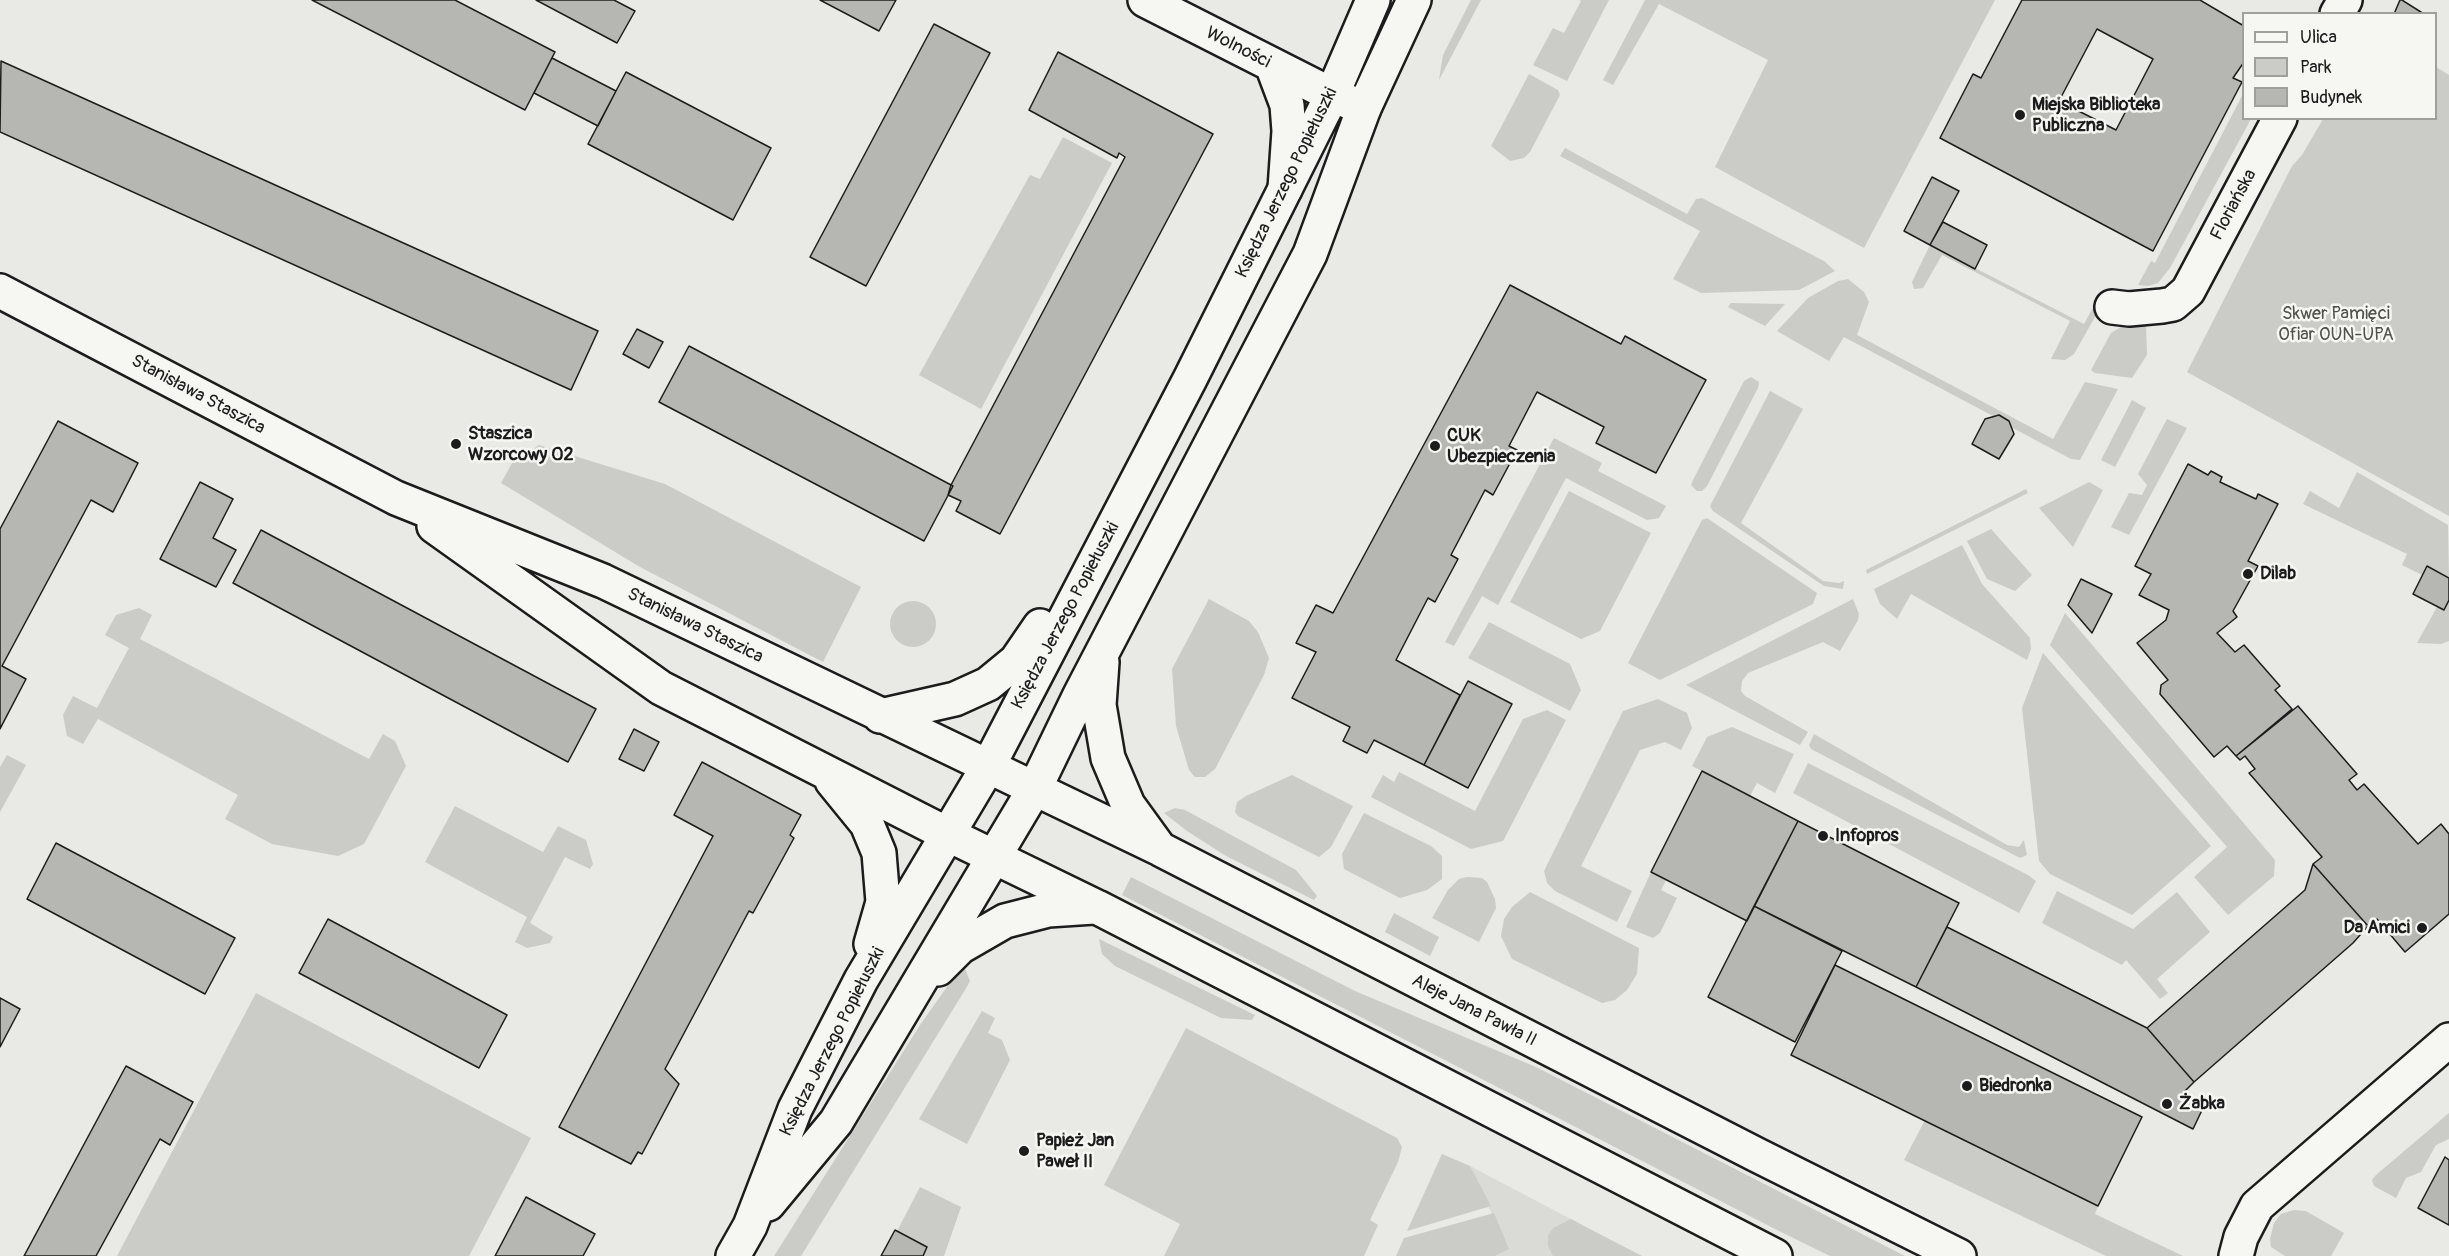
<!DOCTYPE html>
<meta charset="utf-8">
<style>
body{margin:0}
#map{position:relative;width:2449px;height:1256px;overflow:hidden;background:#e9e9e5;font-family:Pangolin,sans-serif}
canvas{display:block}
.legend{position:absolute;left:2242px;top:12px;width:195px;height:108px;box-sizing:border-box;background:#f6f6f2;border:2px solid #9f9f9c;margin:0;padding:8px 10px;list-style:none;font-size:18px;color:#1c1c1c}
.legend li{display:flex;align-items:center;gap:12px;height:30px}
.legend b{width:30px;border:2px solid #9f9f9c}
</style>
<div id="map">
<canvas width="2449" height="1256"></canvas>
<ul class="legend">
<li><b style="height:8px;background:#f6f6f2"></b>Ulica</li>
<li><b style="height:16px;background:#cbcbc7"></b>Park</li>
<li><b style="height:16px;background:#b6b6b3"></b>Budynek</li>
</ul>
</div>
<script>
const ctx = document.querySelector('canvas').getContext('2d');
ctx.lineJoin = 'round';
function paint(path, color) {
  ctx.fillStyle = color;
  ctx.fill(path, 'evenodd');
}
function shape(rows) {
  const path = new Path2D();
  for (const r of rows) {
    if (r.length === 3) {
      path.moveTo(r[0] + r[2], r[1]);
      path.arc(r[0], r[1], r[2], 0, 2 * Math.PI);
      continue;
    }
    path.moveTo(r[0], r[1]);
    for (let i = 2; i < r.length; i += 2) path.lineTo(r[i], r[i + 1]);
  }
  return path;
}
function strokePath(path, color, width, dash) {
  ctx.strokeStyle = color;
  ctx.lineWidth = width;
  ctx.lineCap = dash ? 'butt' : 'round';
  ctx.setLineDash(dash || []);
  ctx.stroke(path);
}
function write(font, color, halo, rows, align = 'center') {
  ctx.font = font + ' Pangolin,sans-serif';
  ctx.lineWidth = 5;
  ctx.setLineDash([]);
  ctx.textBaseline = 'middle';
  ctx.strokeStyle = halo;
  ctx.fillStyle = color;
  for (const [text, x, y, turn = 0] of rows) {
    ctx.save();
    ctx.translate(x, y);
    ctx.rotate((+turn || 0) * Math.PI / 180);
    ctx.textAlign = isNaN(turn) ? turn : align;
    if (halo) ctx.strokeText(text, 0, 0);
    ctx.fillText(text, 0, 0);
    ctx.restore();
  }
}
paint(shape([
 [1470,1166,1641,1256,1495,1256,1508,1249]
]), '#dadad6');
paint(shape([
 [1471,0,1481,0,1439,80,1443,55],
 [1579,0,1609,0,1567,81,1533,65,1553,28,1564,33,1581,1],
 [1645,0,1995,0,1864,248,1715,167,1768,60,1659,4,1613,85,1603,80],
 [2436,67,2449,75,2449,516,2187,372,2292,166,2302,155,2323,119,2436,118],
 [1529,74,1558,90,1560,95,1530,152,1524,158,1510,161,1491,146],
 [2243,94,2244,118,2251,119,2170,268,2158,283,2148,286,2138,285,2151,261,2155,263],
 [1063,137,1112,163,981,409,919,375,1030,175,1040,179],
 [1565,148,1687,214,1696,199,1702,198,1824,261,1835,271,1799,290,1701,293,1673,279,1700,231,1560,156],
 [1930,245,2084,324,2097,300,2100,308,2074,354,2065,360,2051,359,2070,321,1942,255,1923,288,1914,289,1912,282],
 [1848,279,1864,292,1869,302,1857,335,2053,439,2085,382,2118,389,2080,460,2071,459,2011,427,2009,421,1999,415,1993,416,1844,337,1829,361,1777,331,1808,298,1838,281],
 [1731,303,1785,304,1765,326,1728,307],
 [2146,321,2147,355,2132,378,2095,373,2091,370,2111,333,2129,322],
 [1751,377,1759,382,1758,388,1707,486,1702,491,1697,491,1691,485,1693,480,1744,381],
 [1770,391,1803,409,1741,523,1823,581,1839,583,1844,581,1843,589,1824,586,1713,511,1710,506],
 [2132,400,2146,408,2115,467,2101,460],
 [2167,419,2187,428,2129,535,2111,527,2129,493,2142,495,2147,485,2138,474],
 [1554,438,1602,463,1598,471,1666,506,1659,518,1647,520,1566,478,1498,605,1482,596,1454,646,1445,642],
 [539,445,665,484,861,587,823,662,640,567,501,483,512,463],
 [2357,472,2448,525,2449,578,2428,566,2422,575,2402,565,2407,554,2303,504,2310,491,2339,508],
 [2089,482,2103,490,2073,547,2039,508],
 [2026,489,2028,493,1867,574,1866,570],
 [1569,491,1651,533,1600,631,1581,639,1510,602],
 [1707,518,1817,593,1813,604,1660,680,1628,663,1702,520],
 [1991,529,2032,575,2015,591,1987,579,1967,541],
 [1962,545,1982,584,2030,638,2031,649,2027,660,1911,594,1897,619,1880,604,1874,589],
 [1209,599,1249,621,1258,632,1269,658,1264,675,1215,769,1205,777,1195,777,1189,770,1176,726,1172,669],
 [1853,599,1859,614,1858,620,1840,651,1823,642,1748,673,1742,681,1741,691,1745,696,1808,732,1800,745,1686,685],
 [2449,600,2449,641,2441,644,2417,643,2437,607,2444,610],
 [913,624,23],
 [139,608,152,615,140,639,369,759,383,734,395,741,406,766,364,844,338,856,272,844,225,819,238,795,98,719,83,744,67,736,63,715,73,696,97,708,129,648,105,635,116,615],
 [2065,613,2275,860,2274,876,2228,915,2194,877,2227,847,2050,645],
 [1489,622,1570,664,1581,690,1570,711,1468,658],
 [2043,653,2211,846,2132,915,2050,874,2039,861,2022,708],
 [1658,699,1687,713,1692,728,1681,750,1665,742,1640,750,1581,866,1632,891,1617,922,1555,891,1547,883,1544,871,1623,711],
 [1547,710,1566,720,1503,841,1471,849,1371,797,1383,775,1394,782,1399,772,1475,811,1523,719],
 [1732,727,1794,754,1775,793,1757,783,1750,796,1692,766,1707,737],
 [1814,734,2007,845,2019,847,2024,840,2027,855,2020,858,1811,749,1809,745],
 [7,755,26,765,0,812,0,767],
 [1808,763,2028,875,2036,881,2019,913,1793,793],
 [1292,775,1353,806,1331,847,1319,857,1238,816,1235,812,1237,802,1246,796],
 [455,806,543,852,558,826,586,840,593,864,590,869,565,857,530,923,553,937,550,943,527,948,515,942,527,917,425,862],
 [1175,808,1185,810,1296,870,1317,896,1314,900,1226,856,1187,831,1164,813],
 [1364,813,1431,846,1442,856,1442,879,1427,890,1400,898,1344,869,1342,854],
 [1651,872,1666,880,1661,890,1677,898,1660,933,1653,938,1626,927],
 [1131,877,1355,991,1536,1067,1905,1256,1830,1256,1779,1231,1122,895],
 [1467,877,1482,878,1487,882,1495,899,1496,908,1479,942,1432,918,1448,890,1459,879],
 [2057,891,2133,929,2177,892,2210,932,2157,979,2168,993,2160,999,2126,960,2122,965,2042,923],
 [1530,892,1639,948,1637,974,1627,990,1615,1000,1602,1003,1512,959,1501,936,1504,919,1512,907],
 [1394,913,1439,937,1430,956,1385,932],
 [1099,939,1255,1015,1252,1020,1221,1018,1115,966,1102,954],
 [963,964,970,981,965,990,801,1256,774,1256,920,1025],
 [256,993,531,1138,469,1256,117,1256],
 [982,1011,995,1018,988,1033,1002,1040,1010,1060,967,1144,919,1119],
 [1186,1028,1397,1138,1402,1147,1398,1162,1370,1220,1378,1225,1364,1256,1164,1256,1180,1224,1104,1185],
 [2449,1113,2449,1139,2436,1145,2421,1172,2406,1178,2396,1198,2374,1186,2372,1180,2376,1175],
 [1925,1120,2098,1206,2095,1214,2183,1256,2106,1256,1904,1160],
 [1442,1154,1470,1166,1491,1206,1407,1231],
 [920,1187,961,1207,944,1256,884,1256],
 [2294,1210,2306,1211,2344,1233,2331,1256,2285,1256,2271,1247,2270,1239,2274,1223,2281,1214],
 [1494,1213,1509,1249,1495,1256,1396,1256,1404,1238],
 [1571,1219,1582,1225,1642,1256,1553,1256,1548,1246,1548,1236,1553,1228]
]), '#cbcbc7');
const building = shape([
 [312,0,455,0,555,52,525,110,312,0],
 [536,0,614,0,635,11,617,43,536,0],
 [820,0,896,0,879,31,820,0],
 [2022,0,2200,0,2244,26,2244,62,2233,78,2242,82,2153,251,1940,138,1973,74,1981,78,2022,0],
 [2097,29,2153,59,2116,130,2059,101,2097,29],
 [2400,0,2402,0,2424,14,2394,14,2400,0],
 [934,24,990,53,866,286,810,257,934,24],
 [1058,52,1213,134,1000,534,956,511,961,501,948,495,951,485,1125,157,1119,153,1117,158,1029,110,1058,52],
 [552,58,616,91,598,126,534,93,552,58],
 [1,61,598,331,571,390,0,132,1,61],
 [626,72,771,148,733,220,588,144,626,72],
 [1932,177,1959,191,1930,245,1904,231,1932,177],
 [1943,222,1987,245,1975,269,1930,245,1943,222],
 [1510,285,1621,344,1625,336,1706,380,1656,473,1596,443,1604,427,1537,392,1509,446,1517,450,1493,495,1485,490,1451,555,1458,559,1435,602,1428,598,1396,660,1460,695,1424,765,1374,740,1367,753,1343,741,1350,727,1292,698,1316,652,1296,643,1316,605,1333,613,1510,285],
 [637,329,663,342,649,368,623,354,637,329],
 [689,346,953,486,924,541,659,402,689,346],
 [1999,415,2009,421,2014,434,1999,459,1972,444,1985,419,1999,415],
 [58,421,138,463,113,512,91,500,2,666,26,679,0,729,0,529,58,421],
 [2188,464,2208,475,2211,471,2222,477,2220,482,2256,499,2258,494,2278,504,2248,561,2258,566,2233,611,2237,617,2217,633,2235,652,2244,645,2280,686,2275,690,2292,709,2236,756,2227,746,2214,757,2160,694,2161,685,2168,680,2137,643,2166,620,2169,610,2139,595,2151,574,2135,566,2188,464],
 [200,482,233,499,213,538,236,550,216,587,160,559,200,482],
 [261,530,596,709,568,762,233,583,261,530],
 [2427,566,2449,578,2449,600,2444,610,2413,594,2427,566],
 [2081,579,2112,594,2092,633,2068,605,2081,579],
 [1468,681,1512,704,1468,788,1424,765,1468,681],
 [2298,706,2357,774,2349,780,2357,790,2364,784,2418,844,2441,824,2449,834,2449,914,2405,952,2377,919,2368,926,2313,864,2322,857,2249,773,2255,769,2245,756,2240,760,2236,756,2298,706],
 [634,729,659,742,644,771,619,759,634,729],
 [702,762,801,815,790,835,794,838,753,913,749,911,665,1069,679,1084,642,1154,638,1152,631,1164,559,1127,713,836,674,815,702,762],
 [1702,771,1798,821,1747,921,1651,872,1702,771],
 [1798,821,1959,903,1916,987,1754,906,1798,821],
 [56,843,235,938,205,994,27,899,56,843],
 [2313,864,2368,926,2353,943,2194,1082,2147,1028,2305,890,2313,864],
 [1754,906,1842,951,1795,1042,1708,997,1754,906],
 [328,919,507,1015,479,1068,299,973,328,919],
 [1947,927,2147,1028,2194,1082,2183,1093,2204,1106,2193,1129,1916,987,1947,927],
 [1835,965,2142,1117,2098,1206,1791,1055,1835,965],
 [0,998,20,1009,0,1047,0,998],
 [126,1066,193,1102,170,1145,160,1139,96,1256,24,1256,126,1066],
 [2445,1157,2449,1160,2449,1225,2418,1208,2445,1157],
 [526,1197,595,1234,583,1256,495,1256,526,1197],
 [895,1230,927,1247,923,1256,881,1256,895,1230]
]);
paint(building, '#b6b6b3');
strokePath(building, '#1c1c1c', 1.5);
const street = shape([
 [1145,0,1332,95,1364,108],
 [2337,14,2345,0],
 [1272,65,1287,105,1289,131,1285,189],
 [2112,307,2129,309,2162,306,2173,304,2188,291,2280,118],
 [2236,1256,2241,1237,2257,1206,2449,1040]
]);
const secondary = shape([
 [0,291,396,498,603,581,1160,849,1757,1155,1959,1256],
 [434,526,661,688,949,835,1097,907,1775,1256],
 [1102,662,1099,705,1108,758,1128,805,1157,845],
 [880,716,955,699,988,684,1016,661,1040,626],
 [832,781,867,824,879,853,883,902,871,944],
 [938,969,960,947,1005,921,1048,910,1094,907],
 [768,1204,836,1122,1035,788,1080,695,1310,254,1364,108,1414,0],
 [733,1256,750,1226,795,1109,861,980,989,765,1190,379,1332,95,1373,0]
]);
strokePath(street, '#1c1c1c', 38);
strokePath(secondary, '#1c1c1c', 38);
strokePath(street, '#f6f6f2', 33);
strokePath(secondary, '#f6f6f2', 33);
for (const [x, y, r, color] of [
 [2020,115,6,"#1c1c1c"],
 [456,444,6,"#1c1c1c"],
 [1435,446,6,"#1c1c1c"],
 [2248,574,6,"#1c1c1c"],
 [1823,836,6,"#1c1c1c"],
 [2422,928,6,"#1c1c1c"],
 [1967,1086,6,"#1c1c1c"],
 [2167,1104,6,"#1c1c1c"],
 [1024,1151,6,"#1c1c1c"]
]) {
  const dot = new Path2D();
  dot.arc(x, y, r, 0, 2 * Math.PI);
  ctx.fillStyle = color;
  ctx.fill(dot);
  strokePath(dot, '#f6f6f2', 2);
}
write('18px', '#1c1c1c', '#f6f6f2', [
 ["Wolności",1238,48,27],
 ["Księdza Jerzego Popiełuszki",1287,183,-64],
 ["Floriańska",2234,205,-62],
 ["Stanisława Staszica",198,395,28],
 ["Księdza Jerzego Popiełuszki",1066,616,-62],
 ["Stanisława Staszica",695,626,26],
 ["Aleje Jana Pawła II",1474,1011,27],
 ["Księdza Jerzego Popiełuszki",833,1042,-63]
]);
write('bold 18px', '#1c1c1c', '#f6f6f2', [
 ["Miejska Biblioteka",2032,105],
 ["Publiczna",2032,126],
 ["Staszica",468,434],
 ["Wzorcowy 02",468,455],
 ["CUK",1447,436],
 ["Ubezpieczenia",1447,457],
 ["Dilab",2260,574],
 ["Infopros",1835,836],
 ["Da Amici",2410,928,"right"],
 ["Biedronka",1979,1086],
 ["Żabka",2179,1104],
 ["Papież Jan",1036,1141],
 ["Paweł II",1036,1162]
], 'left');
write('18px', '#51514f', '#f6f6f2', [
 ["Skwer Pamięci",2336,314],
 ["Ofiar OUN-UPA",2336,335]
]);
</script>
